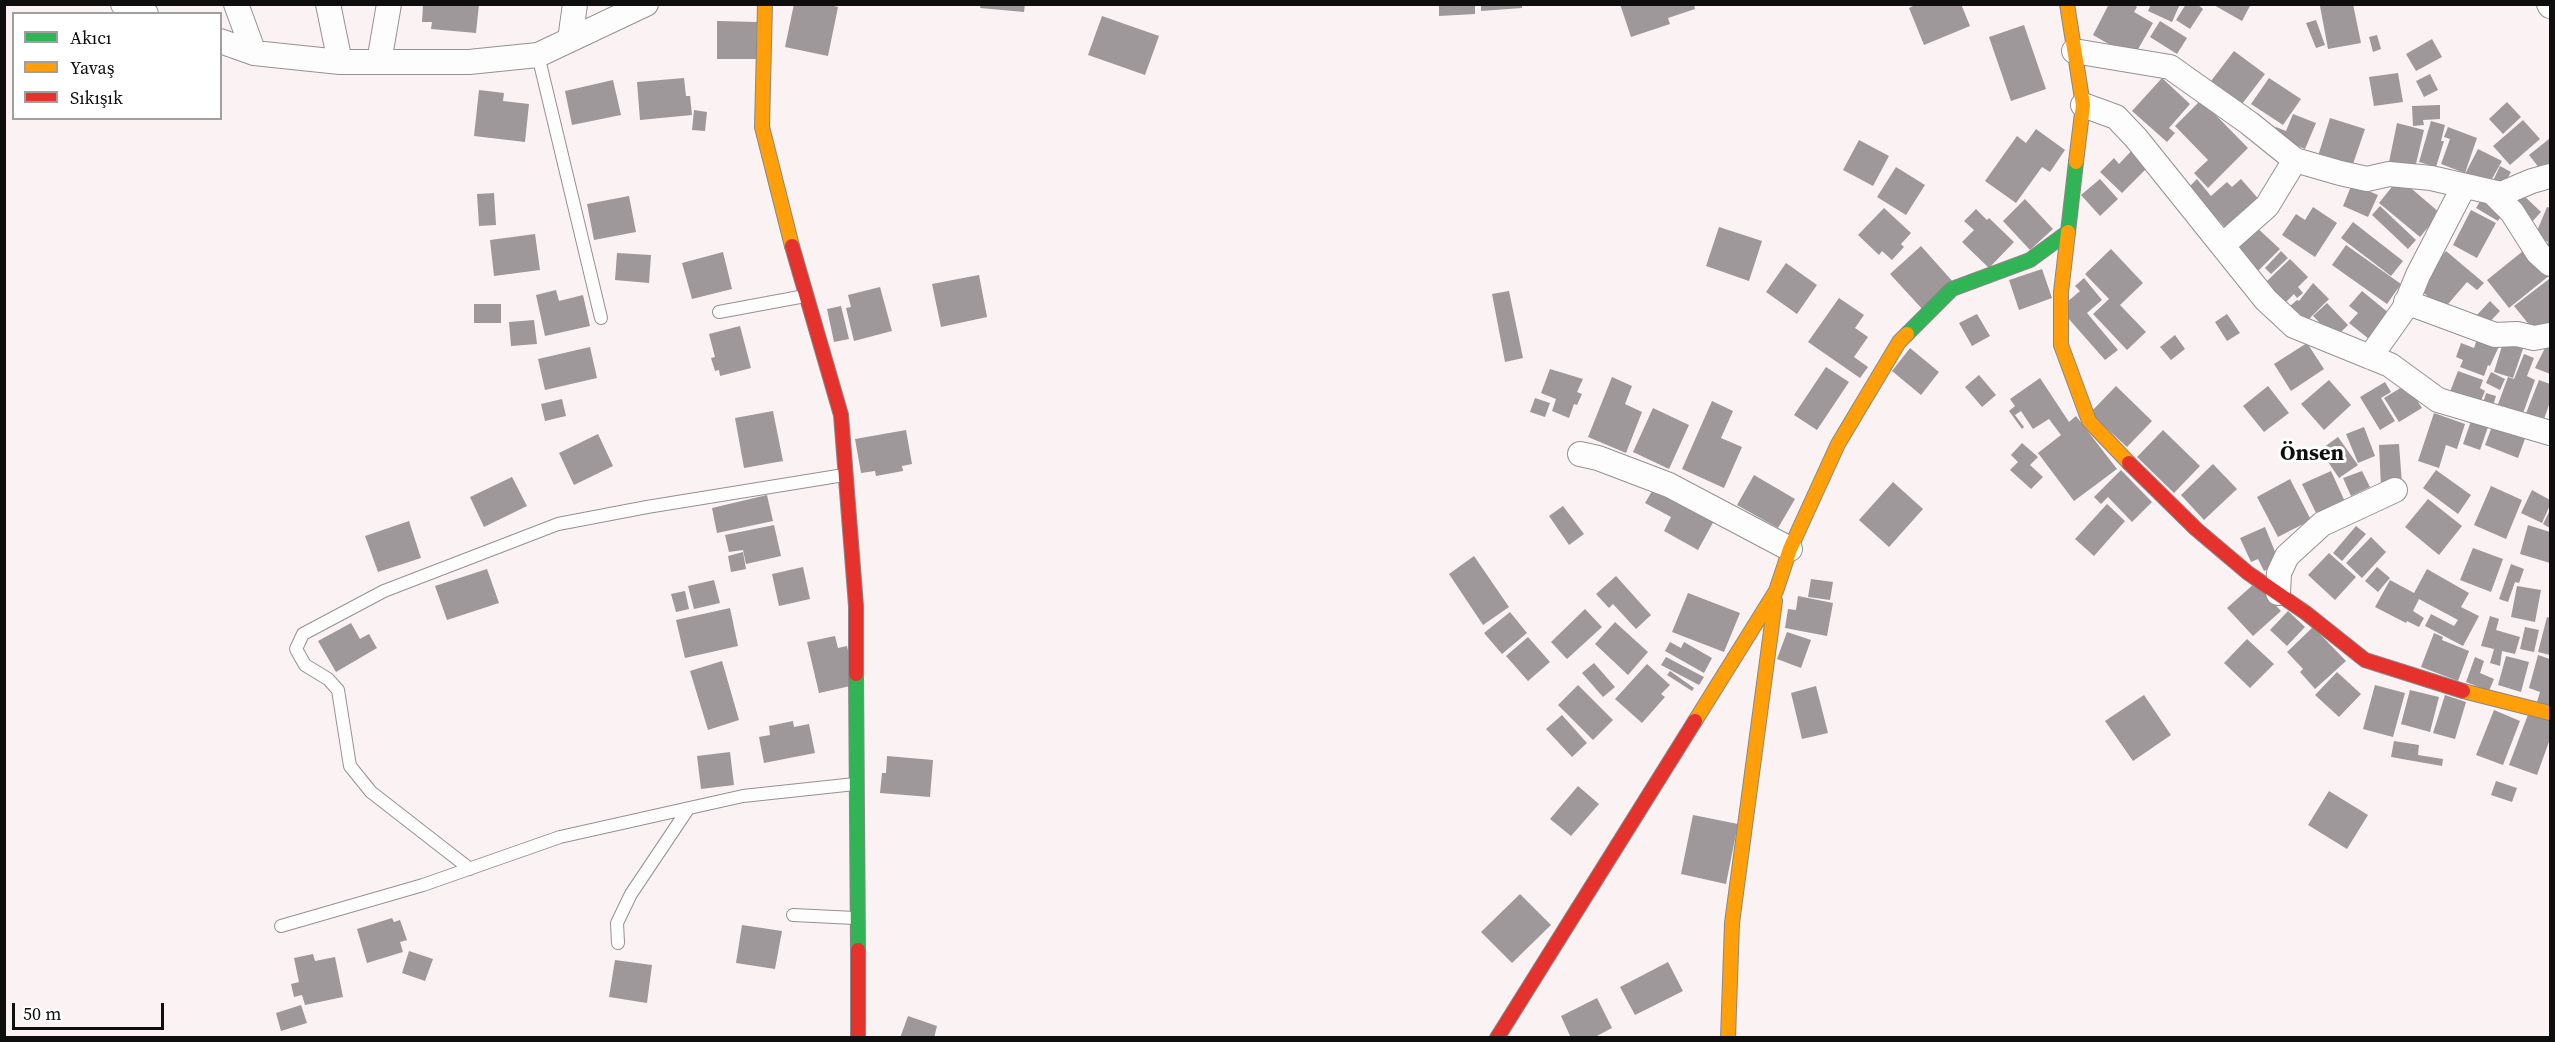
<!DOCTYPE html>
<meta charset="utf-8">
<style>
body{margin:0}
#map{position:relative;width:2555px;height:1042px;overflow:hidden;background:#fbf2f4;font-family:"Source Serif 4",serif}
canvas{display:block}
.frame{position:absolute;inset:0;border:6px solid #0e0e0e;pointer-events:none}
.legend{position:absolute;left:12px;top:12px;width:210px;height:108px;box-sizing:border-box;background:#fff;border:2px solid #9f9f9f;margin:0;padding:8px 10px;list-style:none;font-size:18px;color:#0e0e0e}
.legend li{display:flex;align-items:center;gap:12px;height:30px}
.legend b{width:30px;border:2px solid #9f9f9f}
.scale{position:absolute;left:12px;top:1003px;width:152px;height:27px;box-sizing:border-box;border:3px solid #0e0e0e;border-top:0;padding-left:8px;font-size:18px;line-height:21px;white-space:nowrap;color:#0e0e0e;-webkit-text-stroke:4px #fff;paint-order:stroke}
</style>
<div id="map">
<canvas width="2555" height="1042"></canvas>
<div class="frame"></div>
<ul class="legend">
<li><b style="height:8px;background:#30b455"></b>Akıcı</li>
<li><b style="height:8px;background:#ff9f0a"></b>Yavaş</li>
<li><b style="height:8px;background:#e5322d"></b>Sıkışık</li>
</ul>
<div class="scale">50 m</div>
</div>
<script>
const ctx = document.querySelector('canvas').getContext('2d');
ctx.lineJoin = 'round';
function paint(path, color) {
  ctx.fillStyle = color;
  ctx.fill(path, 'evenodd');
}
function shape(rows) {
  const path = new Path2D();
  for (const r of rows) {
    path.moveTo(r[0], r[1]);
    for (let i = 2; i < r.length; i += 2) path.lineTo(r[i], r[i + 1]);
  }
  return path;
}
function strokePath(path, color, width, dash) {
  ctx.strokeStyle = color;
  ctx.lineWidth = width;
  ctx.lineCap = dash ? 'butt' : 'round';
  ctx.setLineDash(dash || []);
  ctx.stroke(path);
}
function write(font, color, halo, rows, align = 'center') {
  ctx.font = font + ' "Source Serif 4",serif';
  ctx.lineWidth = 6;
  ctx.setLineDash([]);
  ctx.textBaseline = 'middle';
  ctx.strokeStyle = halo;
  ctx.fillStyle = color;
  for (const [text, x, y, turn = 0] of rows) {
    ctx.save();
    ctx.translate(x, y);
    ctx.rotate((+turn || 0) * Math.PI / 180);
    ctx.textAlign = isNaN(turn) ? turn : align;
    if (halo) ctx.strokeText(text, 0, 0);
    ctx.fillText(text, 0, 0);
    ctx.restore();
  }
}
paint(shape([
 [423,4,479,4,476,33,431,29,432,22,422,22],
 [794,4,825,4,838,7,828,56,785,47],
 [981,4,1025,4,1024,12,980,8],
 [1439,4,1475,4,1475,14,1439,16],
 [1481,4,1522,4,1522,8,1481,11],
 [1620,4,1694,4,1695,9,1668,18,1670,24,1631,37],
 [1917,4,1961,4,1970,26,1924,45,1909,8],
 [2109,4,2134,4,2137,7,2134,12,2153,23,2133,58,2093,35],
 [2151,4,2180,4,2172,22,2148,11],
 [2186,4,2197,4,2203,9,2190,29,2176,20],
 [2212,4,2251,4,2242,21],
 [2326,4,2353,4,2361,43,2328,49,2320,6],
 [1102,16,1159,36,1145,75,1088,55],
 [2316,20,2325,45,2316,48,2306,23],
 [717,21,757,22,756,59,717,59],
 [2160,21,2187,38,2177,54,2150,37],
 [2024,25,2046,89,2011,101,1989,37],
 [2377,35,2381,49,2373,52,2369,37],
 [2432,39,2442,57,2416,71,2406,54],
 [2234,51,2265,74,2242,104,2211,81],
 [2398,73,2403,102,2374,106,2369,77],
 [2430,74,2438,90,2424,97,2416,81],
 [684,78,686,96,690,96,692,115,640,120,637,82],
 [2162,78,2190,104,2169,128,2175,133,2167,142,2132,111],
 [2269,78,2301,99,2283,125,2251,104],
 [613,80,621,115,572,125,565,91],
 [479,90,504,93,503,101,529,104,525,142,474,136],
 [2201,100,2248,148,2208,188,2194,173,2208,160,2175,126],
 [2507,102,2521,117,2503,134,2489,119],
 [2440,105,2440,119,2423,120,2424,125,2413,126,2412,106],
 [694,110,707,112,705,131,692,130],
 [2293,114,2316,123,2305,149,2273,135,2276,127,2286,131],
 [2330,118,2365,129,2352,167,2318,156],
 [2523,120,2540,139,2510,165,2493,146],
 [2431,121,2445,125,2441,141,2444,141,2436,167,2419,162],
 [2397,123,2424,130,2415,168,2389,162],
 [2448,127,2477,138,2465,173,2441,164,2450,139,2444,137],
 [2036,129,2065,150,2050,172,2042,167,2016,203,1985,181,2017,136,2026,143],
 [2549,139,2550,168,2544,174,2529,155],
 [1859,140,1889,156,1873,186,1843,170],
 [2135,147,2152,163,2122,193,2100,172,2114,158,2119,164],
 [2478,149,2502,161,2488,186,2465,174],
 [2500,166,2511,172,2501,190,2491,185],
 [1896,167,1925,185,1906,215,1877,197],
 [2399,178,2440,213,2420,237,2379,203],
 [2100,179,2118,199,2100,216,2081,195],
 [2197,179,2211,196,2227,182,2232,187,2241,179,2262,203,2229,232,2189,187],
 [2352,184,2378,195,2368,217,2343,206],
 [2520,192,2541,212,2531,223,2510,203],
 [494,193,496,225,479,226,477,194],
 [629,196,636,232,594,240,587,204],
 [2482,198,2504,211,2498,221,2476,208],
 [2025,199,2053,229,2030,250,2003,221],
 [2380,206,2416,240,2408,249,2372,215],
 [2313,207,2337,223,2315,257,2282,235,2296,214,2305,220],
 [2547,207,2550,208,2550,258,2543,255,2548,242,2535,236],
 [1884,208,1911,233,1901,244,1904,247,1892,260,1882,251,1879,255,1858,235],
 [1976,209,1987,220,1989,218,2014,242,1989,268,1962,242,1974,230,1964,221],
 [2471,210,2496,223,2477,258,2453,245],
 [2353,222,2403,261,2391,276,2341,238],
 [2254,225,2280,249,2258,271,2233,247],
 [1719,227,1762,241,1749,281,1706,266],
 [535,234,540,270,494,276,490,240],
 [2346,245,2401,284,2387,304,2332,265],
 [1921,246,1954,283,1924,311,1890,274],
 [2528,247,2550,275,2509,308,2487,280],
 [2111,249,2143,283,2120,305,2146,332,2127,350,2093,314,2109,299,2085,274],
 [2281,251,2288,258,2271,274,2265,268],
 [2446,251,2484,283,2477,290,2467,282,2443,310,2416,286],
 [723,252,732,289,692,299,682,263],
 [617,253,651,255,649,283,615,280],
 [2290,259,2308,277,2298,287,2303,293,2297,298,2294,294,2286,302,2266,282],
 [1786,263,1817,285,1797,314,1766,292],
 [2042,269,2052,298,2019,310,2009,280],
 [979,275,987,317,941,327,932,284],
 [2084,278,2102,300,2087,313,2118,350,2105,360,2068,318,2067,302,2080,291,2075,286],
 [2549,279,2550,327,2539,337,2514,306],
 [2313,283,2329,299,2305,323,2289,307,2297,300,2299,301],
 [880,287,892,331,854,341,846,308,851,307,848,295],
 [556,290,559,301,583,295,590,326,545,336,536,295],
 [1509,291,1523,358,1505,362,1492,294],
 [2362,291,2395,318,2374,343,2349,323,2358,313,2349,306],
 [1839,298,1864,315,1855,328,1868,337,1854,357,1868,367,1860,378,1808,342],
 [2490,301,2500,311,2485,327,2475,317],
 [2327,303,2348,325,2335,338,2313,316],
 [474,304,501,304,501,323,474,323],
 [841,306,849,339,834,342,827,309],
 [1977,314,1990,336,1972,346,1959,323],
 [2227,314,2240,333,2227,341,2215,322],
 [534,320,537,344,511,346,509,322],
 [740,326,751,368,720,376,719,370,715,371,711,358,715,357,709,334],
 [2175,335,2185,349,2171,360,2160,347],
 [2478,336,2500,344,2490,366,2488,365,2484,376,2460,367,2463,360,2456,357,2461,343,2474,348],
 [2505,336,2525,343,2513,378,2494,372],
 [2307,343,2324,369,2291,391,2274,364],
 [2547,344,2550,346,2550,374,2535,368],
 [590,347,597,378,545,390,538,359],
 [1910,348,1939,372,1921,395,1892,371],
 [2524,354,2534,358,2527,376,2535,380,2522,416,2497,407,2508,377,2514,379],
 [1826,367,1849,382,1817,430,1794,415],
 [1550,369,1583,379,1577,392,1582,394,1577,405,1574,404,1569,418,1552,411,1556,399,1541,393],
 [2458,371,2483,380,2480,388,2485,391,2478,408,2448,397],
 [2491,372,2505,379,2500,390,2486,383],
 [1979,375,1996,395,1982,407,1965,387],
 [1612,377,1632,386,1625,404,1642,412,1626,453,1588,437],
 [2040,378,2069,422,2076,416,2117,469,2074,501,2038,453,2061,435,2049,419,2033,429,2021,411,2015,415,2024,427,2022,429,2009,411,2015,406,2010,399],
 [2329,380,2351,405,2324,430,2301,404],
 [2539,380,2550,384,2550,402,2543,422,2525,416],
 [2385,382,2391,392,2381,398,2395,421,2380,430,2360,397],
 [2407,384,2422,408,2399,422,2384,398],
 [2116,386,2152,421,2127,447,2090,413],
 [2268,386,2289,413,2264,432,2243,406],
 [2486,393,2496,396,2492,409,2482,406],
 [1535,398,1550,403,1545,417,1530,412],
 [562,399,566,416,545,421,541,404],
 [1712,401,1733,411,1721,438,1742,447,1724,488,1682,469],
 [1653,408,1689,425,1669,469,1633,452],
 [773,411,783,461,744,468,735,418],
 [2434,413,2465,424,2457,449,2446,445,2439,468,2418,461],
 [2471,421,2488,427,2480,450,2463,444],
 [2493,424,2526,436,2518,458,2485,445],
 [2364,427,2375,456,2358,463,2346,434],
 [906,430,912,464,902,466,903,471,876,476,875,471,861,473,855,439],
 [2163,430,2200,466,2174,493,2137,457],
 [598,434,613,466,574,485,559,453],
 [2338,437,2358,465,2339,478,2320,450],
 [2022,443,2038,457,2030,465,2043,477,2031,489,2010,470,2018,462,2011,455],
 [2399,444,2402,484,2381,486,2379,445],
 [2213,464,2237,489,2204,520,2181,495],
 [2121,470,2152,502,2132,522,2108,497,2101,504,2094,497],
 [2436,470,2471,495,2458,514,2423,488],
 [2331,471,2346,504,2318,517,2302,484],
 [2362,471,2370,487,2351,496,2343,478],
 [1754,475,1795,499,1778,528,1737,505],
 [512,477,527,506,484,527,470,497],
 [2290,479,2311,520,2278,537,2257,497],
 [1893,482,1923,509,1889,547,1859,520],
 [1655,486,1715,519,1698,550,1664,531,1671,517,1645,503],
 [2491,486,2522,500,2506,539,2474,525],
 [2532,490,2550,500,2550,505,2542,523,2521,513],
 [767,495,773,521,717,533,712,508],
 [2428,499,2462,526,2439,555,2405,527],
 [2107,504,2125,521,2094,556,2075,539],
 [1563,506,1584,534,1569,545,1549,516],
 [2550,510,2550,528,2543,524],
 [409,521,421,558,378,572,365,536],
 [774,525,781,556,746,564,743,550,729,552,725,535],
 [2528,525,2550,532,2550,563,2520,554],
 [2356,526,2366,534,2342,561,2333,553],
 [2265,527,2280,564,2264,571,2258,559,2251,562,2240,538],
 [2371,537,2386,552,2362,578,2346,563],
 [2473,548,2503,559,2491,592,2460,580],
 [743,552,746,569,731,572,728,556],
 [2329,553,2356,577,2335,600,2308,575],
 [1474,556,1509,607,1483,625,1449,574],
 [2511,564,2524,569,2519,583,2515,582,2508,602,2499,599],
 [803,567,810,599,779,606,772,574],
 [2377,567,2390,578,2378,592,2365,581],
 [487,569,499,603,447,620,435,586],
 [2427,569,2469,593,2461,607,2479,616,2463,646,2425,626,2431,614,2454,626,2458,620,2419,599,2413,611,2424,618,2419,627,2407,621,2406,623,2375,607,2390,580,2414,593],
 [1616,576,1651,615,1636,629,1613,604,1609,608,1596,594],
 [1811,579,1833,582,1830,600,1808,597],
 [714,580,720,603,694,609,688,586],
 [2255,583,2281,611,2253,636,2227,608],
 [2517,586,2541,590,2535,622,2511,617],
 [685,591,689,609,676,612,671,594],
 [1688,593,1740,613,1724,652,1672,632],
 [1798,596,1833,603,1827,636,1785,628,1788,609,1796,610],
 [730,608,738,646,685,658,676,620],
 [1585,609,1602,627,1567,659,1551,642],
 [2288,611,2305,627,2287,646,2270,630],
 [1510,612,1527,633,1502,654,1484,633],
 [2490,616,2499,619,2496,630,2520,637,2515,654,2502,651,2500,666,2490,663,2494,649,2481,646],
 [2547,617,2550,618,2550,655,2538,652],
 [1615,622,1648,652,1628,675,1595,644],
 [351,623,360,639,369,634,377,648,336,672,318,641],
 [2313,627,2346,661,2315,689,2300,672,2303,669,2287,652],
 [2525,627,2539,630,2534,652,2520,649],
 [1787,632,1811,640,1801,668,1777,659],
 [2434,633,2443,637,2442,640,2469,651,2458,681,2421,667],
 [835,636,838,648,847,646,855,685,819,693,807,642],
 [1528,637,1550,662,1528,681,1506,656],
 [2247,639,2274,664,2250,688,2224,663],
 [1670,642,1681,648,1684,642,1712,658,1704,673,1665,651],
 [2538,655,2550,659,2550,706,2537,702,2540,692,2529,688],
 [2506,656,2529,662,2521,692,2498,685],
 [1666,657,1704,677,1699,685,1661,665],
 [2475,657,2484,661,2480,673,2494,679,2489,691,2466,682],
 [722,661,739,720,708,730,690,671],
 [1594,663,1615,687,1603,697,1582,673],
 [1647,664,1670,685,1661,694,1665,697,1642,723,1615,699],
 [1670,671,1694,688,1692,691,1667,675],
 [2337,672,2361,694,2339,717,2315,695],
 [1578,685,1613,720,1593,740,1558,705],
 [2375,685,2405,693,2393,737,2363,729],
 [1816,686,1828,733,1802,739,1791,693],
 [2410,690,2439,697,2430,732,2401,724],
 [2144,695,2171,735,2133,761,2105,721],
 [2445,695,2466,702,2455,739,2433,733],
 [2494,710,2520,721,2503,765,2476,755],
 [2529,712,2550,719,2550,739,2537,775,2509,765],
 [1562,715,1587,743,1572,757,1546,729],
 [793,721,794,727,809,724,815,753,764,763,759,737,770,735,769,726],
 [2394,741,2419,745,2418,755,2443,759,2442,766,2391,757],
 [730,752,734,785,701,789,697,756],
 [887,756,933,760,930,797,880,793,882,773,886,773],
 [2496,781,2517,788,2512,802,2491,795],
 [1578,786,1599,804,1571,836,1550,819],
 [2329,791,2368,815,2347,849,2308,825],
 [1693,815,1738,824,1726,884,1681,874],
 [1520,894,1551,925,1512,963,1481,932],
 [392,918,394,922,400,920,407,940,400,942,403,952,367,963,357,929],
 [742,925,782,931,775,969,736,963],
 [409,951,433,959,425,981,402,973],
 [313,954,315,961,335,957,343,997,305,1005,302,995,294,997,291,984,299,982,294,958],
 [615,960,652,965,647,1003,609,997],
 [1668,962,1683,991,1635,1015,1620,987],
 [1597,998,1612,1028,1593,1038,1571,1038,1561,1016],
 [301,1005,307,1023,281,1031,276,1013],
 [908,1016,937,1026,934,1038,900,1038]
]), '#9e989a');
const lane = shape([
 [538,55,601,318],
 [719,312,805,296],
 [470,869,371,792,350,766,338,690,328,679,305,665,296,649,303,634,384,591,558,524,647,507,844,475],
 [793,915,855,918],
 [281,926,423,885,560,837,743,796,855,784],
 [618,943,617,923,631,894,688,809]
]);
const street = shape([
 [123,4,146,14],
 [236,4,254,53],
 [328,4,340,62],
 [2549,4,2550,6],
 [570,40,575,4],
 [220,41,254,53,340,62,469,62,538,55,646,4],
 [2074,51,2170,67,2249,123,2295,160,2340,173,2367,179,2389,174,2431,178,2501,194,2532,181,2550,176],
 [379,62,389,4],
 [2083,105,2116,117,2136,138,2266,300,2294,326,2390,365,2438,400,2550,433],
 [2492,192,2512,212,2538,253,2550,264],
 [2223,245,2267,206,2295,160],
 [2406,302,2495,335,2517,334,2534,338,2550,335],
 [2370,357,2404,309,2418,275,2464,186],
 [1580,454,1598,458,1669,485,1790,549],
 [2278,593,2279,573,2287,556,2322,524,2395,490]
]);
const fast = shape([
 [1907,334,1952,289,2030,260,2068,232,2076,162],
 [856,674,858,950]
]);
const slow = shape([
 [765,4,762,127,792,246],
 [2067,4,2083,105,2076,162],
 [2068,232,2061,292,2061,345,2089,421,2129,463],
 [2463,691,2550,713],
 [1695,721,1776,591,1790,549,1838,444,1899,342,1907,334],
 [1728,1038,1732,923,1775,601]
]);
const jam = shape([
 [792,246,841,415,856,606,856,674],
 [2129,463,2196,529,2248,573,2306,613,2365,660,2463,691],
 [858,950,858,1038],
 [1497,1038,1695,721]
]);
strokePath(lane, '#959192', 14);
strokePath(street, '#959192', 26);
strokePath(fast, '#8b8788', 16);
strokePath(slow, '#8b8788', 16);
strokePath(jam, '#8b8788', 16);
strokePath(lane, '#fefdfd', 12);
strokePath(street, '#fefdfd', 24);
strokePath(fast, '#30b455', 14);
strokePath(slow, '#ff9f0a', 14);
strokePath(jam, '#e5322d', 14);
write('bold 22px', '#0e0e0e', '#fff', [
 ["Önsen",2312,454]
]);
</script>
